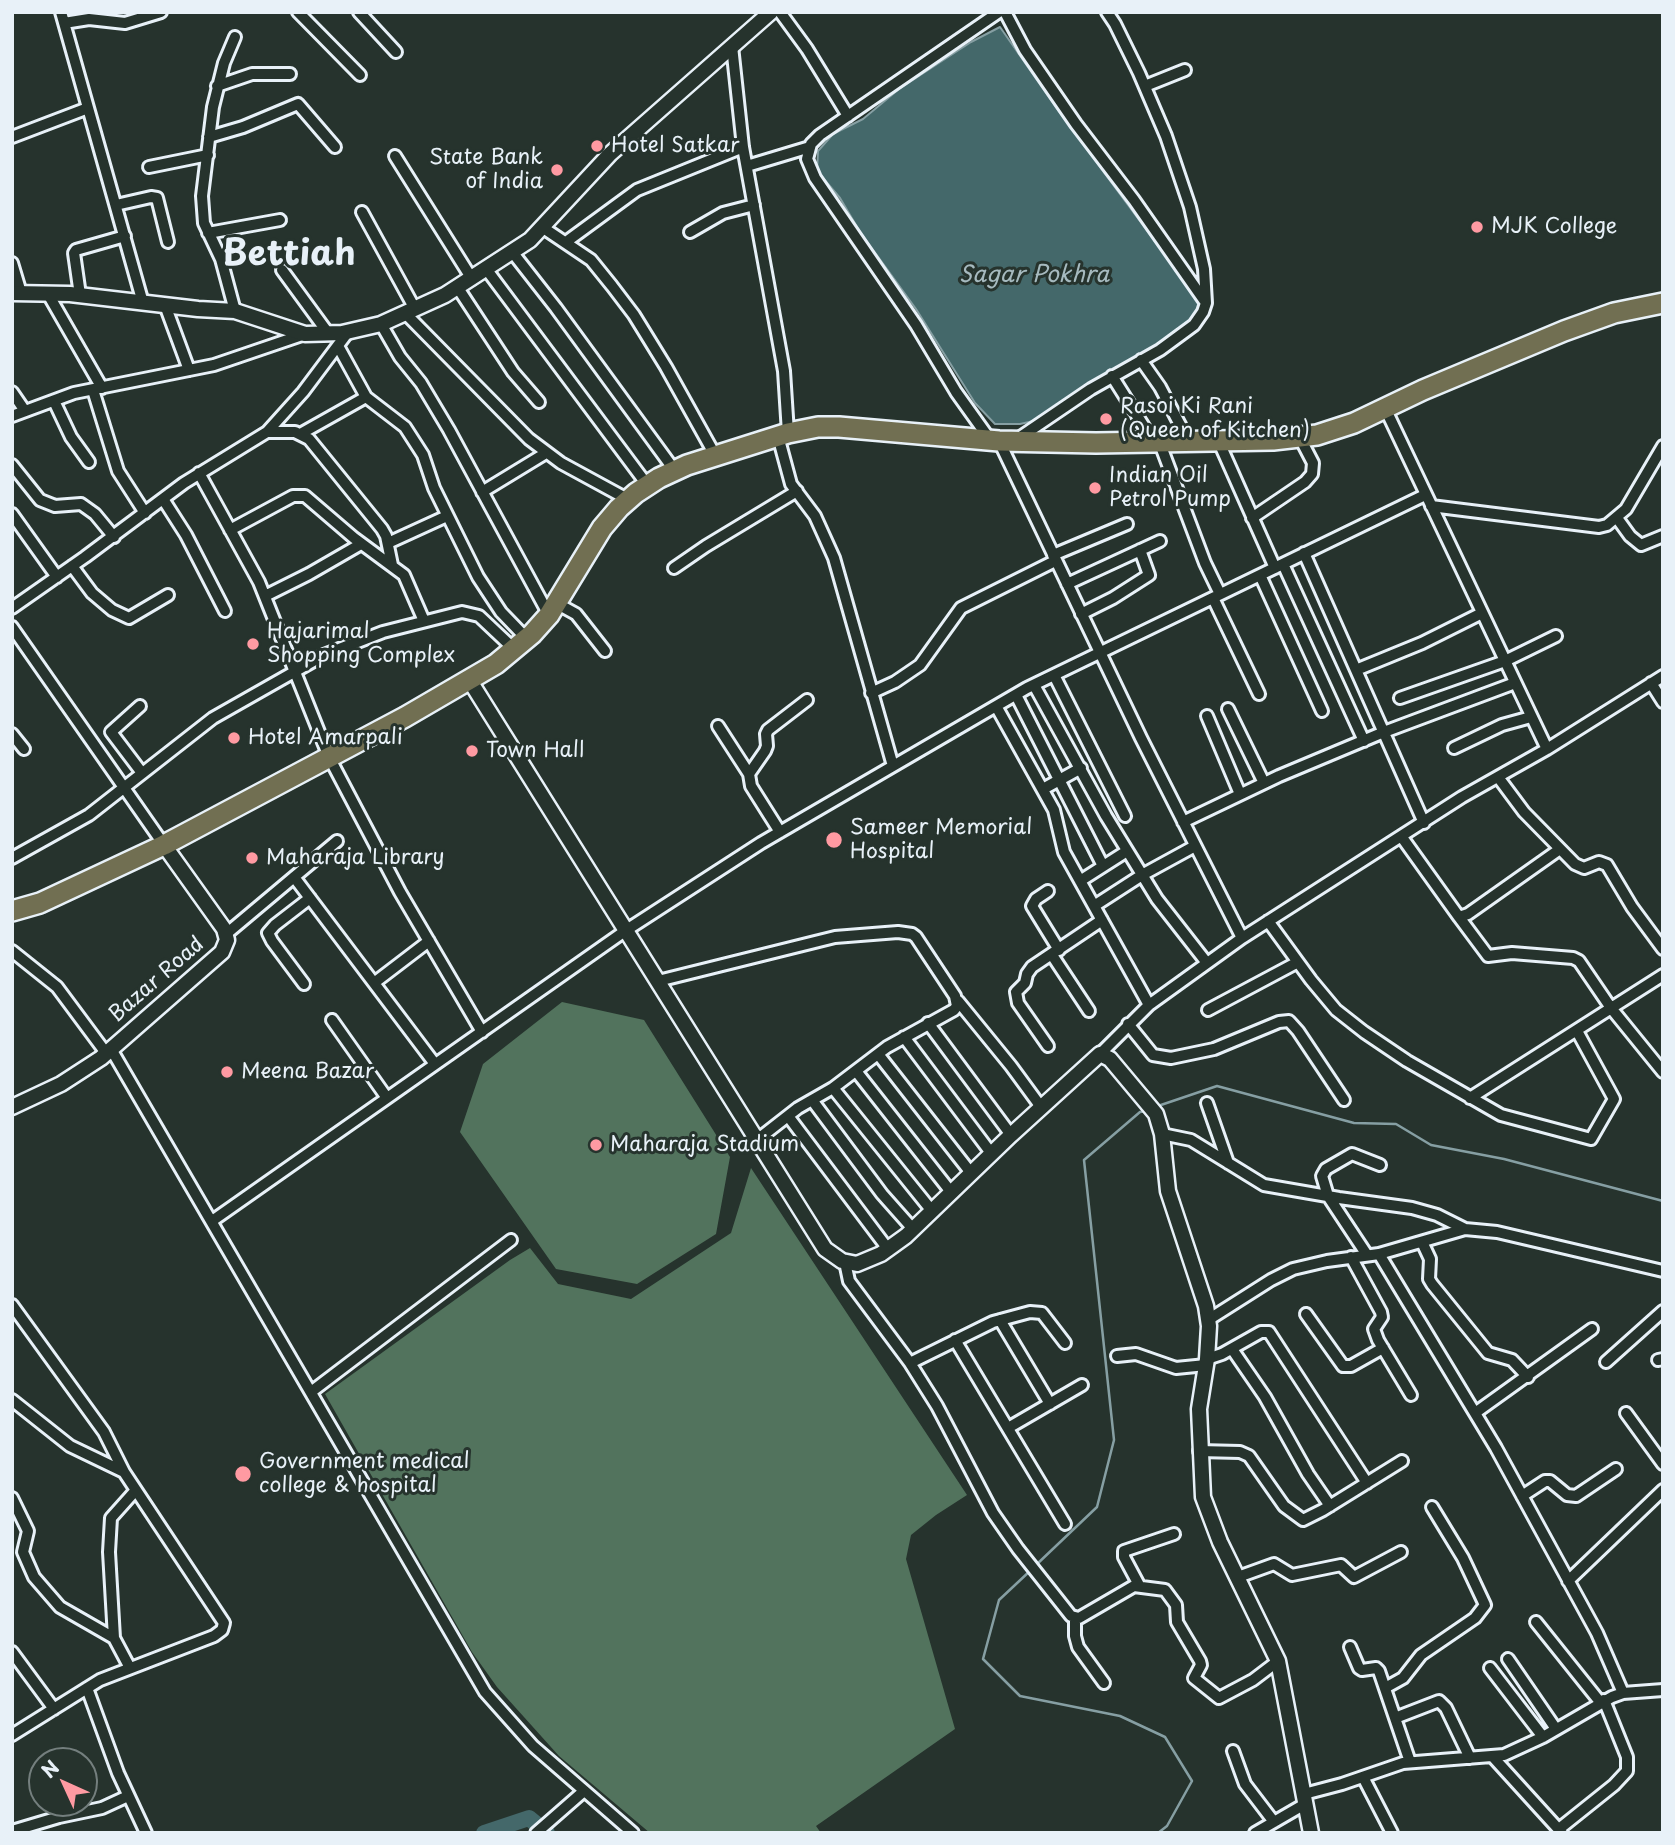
<!DOCTYPE html>
<style>
body{margin:0}
#map{position:relative;width:1675px;height:1845px;overflow:hidden;background:#26332d;font-family:"Playpen Sans",sans-serif}
canvas{display:block}
.frame{position:absolute;inset:0;border:14px solid #e8f1f8;pointer-events:none}
.north{position:absolute;left:28px;top:1747px;width:70px;height:70px;box-sizing:border-box;background:#26332d;border:2px solid #747f7e;border-radius:50%;rotate:315deg;font-size:19px;font-weight:700;line-height:28px;text-align:center;color:#e8f1f8}
.north::after{content:'';display:block;margin:auto;width:24px;height:32px;background:#ff9aa2;clip-path:polygon(50% 0,100% 100%,50% 72%,0 100%)}
</style>
<div id="map">
<canvas width="1675" height="1845"></canvas>
<div class="frame"></div>
<div class="north">N</div>
</div>
<script>
const ctx = document.querySelector('canvas').getContext('2d');
ctx.lineJoin = 'round';
function paint(path, color) {
  ctx.fillStyle = color;
  ctx.fill(path, 'evenodd');
}
function shape(rows) {
  const path = new Path2D();
  for (const r of rows) {
    path.moveTo(r[0], r[1]);
    for (let i = 2; i < r.length; i += 2) path.lineTo(r[i], r[i + 1]);
  }
  return path;
}
function strokePath(path, color, width, dash) {
  ctx.strokeStyle = color;
  ctx.lineWidth = width;
  ctx.lineCap = dash ? 'butt' : 'round';
  ctx.setLineDash(dash || []);
  ctx.stroke(path);
}
function write(font, color, halo, rows, align = 'center') {
  ctx.font = font + ' "Playpen Sans",sans-serif';
  ctx.lineWidth = 6;
  ctx.setLineDash([]);
  ctx.textBaseline = 'middle';
  ctx.strokeStyle = halo;
  ctx.fillStyle = color;
  for (const [text, x, y, turn = 0] of rows) {
    ctx.save();
    ctx.translate(x, y);
    ctx.rotate((+turn || 0) * Math.PI / 180);
    ctx.textAlign = isNaN(turn) ? turn : align;
    if (halo) ctx.strokeText(text, 0, 0);
    ctx.fillText(text, 0, 0);
    ctx.restore();
  }
}
paint(shape([
 [562,1002,644,1020,730,1157,716,1234,637,1284,556,1269,460,1132,483,1064],
 [751,1168,967,1495,936,1515,911,1535,906,1559,955,1729,816,1826,821,1833,650,1833,559,1756,497,1687,472,1652,325,1394,510,1260,530,1248,558,1284,631,1299,731,1233]
]), '#52735d');
const water = shape([
 [1000,27,1060,113,1185,282,1200,306,1189,323,1161,346,1038,420,1020,424,995,424,975,403,916,309,860,232,840,198,817,171,818,151,833,134,863,119,899,89,971,42,1000,27]
]);
paint(water, '#44686a');
strokePath(water, '#869fa3', 2);
strokePath(shape([
 [1155,1107,1217,1086,1354,1123,1396,1124,1431,1145,1504,1159,1663,1201],
 [1036,1565,1097,1507,1114,1440,1084,1160,1140,1112,1146,1111],
 [1031,1570,999,1600,983,1659,1020,1696,1120,1716,1165,1737,1192,1781,1167,1826,1158,1833]
]), '#869fa3', 2.5);
strokePath(shape([
 [484,1833,529,1818,547,1833]
]), '#44686a', 16);
const street = shape([
 [61,12,143,303],
 [298,12,360,75],
 [359,12,396,52],
 [780,12,807,49,848,116],
 [1005,12,1025,50,1076,124,1134,200,1206,303],
 [64,23,89,19,125,23,161,12],
 [732,46,743,147,784,371,788,433],
 [217,86,252,74,290,74],
 [1145,86,1185,70],
 [12,137,88,108],
 [209,137,243,127,298,104,335,147],
 [395,156,472,279],
 [747,166,810,147],
 [149,167,208,155],
 [116,205,151,197,157,198,168,242],
 [362,212,415,309],
 [542,227,591,260,612,286,634,315,666,367,715,455],
 [690,232,723,213,754,205],
 [208,233,280,220],
 [566,242,637,190,743,147],
 [513,253,556,308,675,471],
 [12,263,21,293],
 [282,270,328,333],
 [487,270,648,486],
 [458,288,513,372,539,402],
 [48,294,102,388],
 [80,295,74,253,76,250,125,236],
 [165,305,189,370],
 [235,311,221,259,204,223,202,196,213,107,224,63,235,37],
 [405,313,529,439,561,463,629,500],
 [381,324,400,357,421,383,449,430,549,615],
 [338,346,366,397,405,427,423,455,434,488,478,577,501,612,527,639],
 [1141,360,1160,387,1188,440],
 [1112,376,1153,441],
 [93,390,118,471,145,513],
 [12,392,25,411],
 [54,401,71,437,89,462],
 [1385,408,1547,749],
 [12,416,74,393,214,365,305,334],
 [267,432,295,432,309,439,382,529,386,536,392,565],
 [302,433,366,397],
 [778,436,791,484,815,516,834,558,893,766],
 [1016,440,1091,389,1160,350,1194,325,1203,312,1206,303,1204,269,1190,207,1166,136,1139,73,1115,24,1107,12],
 [1218,440,1275,568],
 [991,441,956,392,916,325,815,178,807,159,811,144,820,135,999,12],
 [999,441,1141,738,1242,938],
 [1159,441,1205,563,1220,594],
 [12,465,40,500,55,506,81,504,95,514,114,537],
 [199,473,259,582,329,757,400,892,482,1032],
 [482,492,546,453],
 [163,499,186,535,225,611],
 [1431,506,1599,527,1607,525,1626,509,1663,446],
 [12,514,57,577],
 [1252,518,1305,482,1312,474,1313,463,1300,438],
 [1617,518,1630,536,1641,545,1663,536],
 [230,530,293,496,305,496,354,538,404,575,424,621],
 [388,543,447,516],
 [1304,553,1424,823],
 [1053,555,1127,524],
 [1283,564,1364,741],
 [72,566,92,593,112,610,129,618,168,595],
 [674,568,706,546,797,491],
 [1260,575,1322,711],
 [1067,584,1160,541],
 [265,596,309,574,361,544],
 [1213,598,1259,694],
 [556,603,576,614,605,651],
 [12,608,85,557,184,483,267,432,303,392,348,332],
 [1081,614,1113,598,1149,575,1140,550],
 [12,627,164,845],
 [1356,670,1422,643,1482,613],
 [1054,675,1125,816],
 [1651,683,1663,702],
 [1034,685,1106,816,1157,899,1207,963],
 [871,693,895,682,920,665,961,608,1055,561],
 [1016,695,1103,866],
 [1400,698,1505,661,1556,636],
 [140,706,111,732,142,773],
 [996,706,1054,810,1064,852,1149,1005],
 [1228,709,1264,783],
 [1207,716,1240,794],
 [718,726,749,774],
 [12,734,24,749],
 [1454,748,1502,725,1531,717],
 [1498,777,1524,812,1575,864,1584,868,1599,862,1607,865,1632,907,1663,949],
 [1043,789,1081,768],
 [1183,822,1279,776,1384,732,1515,683],
 [780,832,751,786,749,774,765,751,767,746,766,734,768,730,807,700],
 [1401,836,1459,917,1468,914,1560,849],
 [12,858,89,815,213,718,324,655,383,632,462,612,479,616,515,650],
 [294,877,435,1064],
 [1080,881,1127,851],
 [1048,891,1036,899,1032,906,1059,950],
 [1094,906,1142,875,1195,846],
 [1459,917,1488,956,1512,953,1573,958,1579,961,1611,1008,1663,1072],
 [1268,921,1311,980,1336,1010,1364,1032,1407,1061,1501,1115,1591,1139,1614,1099,1577,1031],
 [225,935,337,841],
 [12,951,57,987,106,1053],
 [1052,955,1089,1011],
 [658,981,835,937,898,932,912,934,916,937,955,996,957,1006,954,1010,887,1047,833,1088,798,1108,757,1140],
 [374,983,429,941],
 [304,984,272,941,268,933,275,925,310,898],
 [958,1001,1011,1066,1041,1107],
 [1208,1010,1298,962],
 [332,1020,387,1098],
 [928,1023,1011,1135],
 [1128,1024,1153,1055,1171,1058,1214,1049,1279,1022,1289,1021,1298,1031,1344,1100],
 [904,1037,991,1153],
 [1048,1046,1018,1003,1016,992,1025,983,1027,974,1032,967,1102,920],
 [111,1049,485,1692,533,1746,633,1833],
 [878,1054,971,1173],
 [1100,1054,1149,1005,1242,938,1462,797,1547,749,1663,676],
 [856,1071,951,1192],
 [833,1088,932,1211],
 [1470,1098,1663,975],
 [812,1100,882,1194,913,1229],
 [1207,1103,1228,1163],
 [788,1116,888,1249],
 [1162,1134,1191,1140,1264,1185,1339,1198,1412,1208,1437,1215,1465,1229],
 [212,1221,625,931,761,843,1027,688,1425,495],
 [1422,1242,1430,1259,1429,1279,1432,1284,1488,1353,1512,1360,1528,1377],
 [1379,1254,1496,1448,1597,1633,1623,1693],
 [1367,1255,1328,1196,1322,1176,1326,1169,1352,1154,1380,1165],
 [1351,1257,1381,1312,1382,1317,1374,1329,1378,1340,1411,1395],
 [845,1262,849,1281,910,1363,937,1406,993,1513,1018,1549,1071,1616,1079,1618,1134,1586,1165,1590,1176,1605,1177,1622,1200,1661,1201,1665,1194,1678,1219,1698,1253,1680,1278,1661],
 [12,1305,104,1432,124,1472,224,1623,222,1630,214,1636,100,1680,12,1735],
 [1306,1314,1343,1366,1351,1366,1383,1348],
 [1000,1320,1050,1404],
 [1208,1320,1271,1280,1293,1269,1327,1261,1379,1254,1465,1229,1497,1232,1663,1271],
 [955,1340,1065,1524],
 [1232,1349,1265,1397,1308,1474,1330,1506],
 [1117,1356,1136,1354,1176,1368,1206,1365],
 [1207,1359,1222,1354,1261,1332,1269,1332,1367,1483],
 [1658,1360,1663,1359],
 [1606,1362,1663,1311],
 [910,1363,993,1322,1030,1312,1042,1313,1065,1343],
 [311,1392,511,1240],
 [12,1400,70,1446,124,1472],
 [1475,1413,1592,1329],
 [1626,1413,1663,1464],
 [1008,1428,1082,1385],
 [1199,1451,1240,1452,1249,1456,1284,1506,1303,1520,1323,1510,1402,1461],
 [1522,1496,1545,1481,1550,1481,1567,1495,1576,1496,1616,1469],
 [12,1498,28,1531,23,1552,34,1577,60,1607,114,1638,130,1668],
 [1238,1577,1274,1564,1292,1575,1341,1565,1354,1577,1401,1552],
 [1568,1581,1663,1490],
 [1139,1585,1124,1557,1124,1551,1174,1534],
 [1075,1618,1075,1636,1078,1647,1104,1683],
 [1536,1622,1600,1702],
 [114,1638,109,1552,111,1518,136,1490],
 [1350,1647,1359,1668,1362,1670,1376,1668,1379,1671,1410,1762],
 [12,1652,54,1709],
 [1508,1659,1556,1729],
 [1490,1668,1543,1737],
 [87,1688,118,1773,146,1833],
 [1385,1688,1403,1678,1421,1655,1475,1618,1485,1605,1463,1558,1432,1507],
 [1395,1718,1439,1701,1446,1708,1470,1758],
 [1233,1751,1245,1784,1274,1822],
 [1493,1757,1562,1833],
 [1363,1777,1392,1833],
 [1304,1794,1342,1784,1403,1763,1504,1755,1543,1737,1612,1697,1623,1693,1663,1690],
 [1559,1829,1614,1785,1627,1771,1627,1757,1604,1700],
 [12,1831,59,1817,102,1808,128,1796],
 [536,1833,584,1791],
 [1255,1833,1305,1804]
]);
const secondary = shape([
 [12,293,70,294,198,309,235,311,305,334,342,333,381,324,445,295,530,240,610,154,771,12],
 [470,681,825,1249,842,1261,857,1264,881,1254,906,1236,1011,1135,1100,1054,1110,1059,1156,1114,1162,1134,1168,1191,1206,1306,1209,1326,1207,1359,1199,1409,1203,1497,1220,1542,1278,1661,1311,1833],
 [12,1107,61,1084,101,1058,222,952,227,940,224,929,164,845]
]);
const highway = shape([
 [12,911,40,903,164,845,405,717,496,664,532,634,549,615,602,528,619,508,636,493,659,478,687,465,788,433,818,427,839,427,999,441,1096,443,1273,440,1317,435,1354,423,1423,390,1564,331,1614,313,1663,303]
]);
strokePath(street, '#e8f1f8', 16);
strokePath(secondary, '#e8f1f8', 19);
strokePath(highway, '#e8f1f8', 24);
strokePath(street, '#26332d', 10);
strokePath(secondary, '#26332d', 14);
strokePath(highway, '#716f52', 19);
for (const [x, y, r, color] of [
 [597,146,7,"#ff9aa2"],
 [557,170,7,"#ff9aa2"],
 [1477,227,7,"#ff9aa2"],
 [1106,419,7,"#ff9aa2"],
 [1095,488,7,"#ff9aa2"],
 [253,644,7,"#ff9aa2"],
 [234,738,7,"#ff9aa2"],
 [472,751,7,"#ff9aa2"],
 [834,840,9,"#ff9aa2"],
 [252,858,7,"#ff9aa2"],
 [227,1072,7,"#ff9aa2"],
 [596,1145,7,"#ff9aa2"],
 [243,1474,9,"#ff9aa2"]
]) {
  const dot = new Path2D();
  dot.arc(x, y, r, 0, 2 * Math.PI);
  ctx.fillStyle = color;
  ctx.fill(dot);
  strokePath(dot, '#26332d', 2.5);
}
write('21px', '#e8f1f8', '#26332d', [
 ["Hotel Satkar",611,146],
 ["State Bank",543,158,"right"],
 ["of India",543,182,"right"],
 ["MJK College",1491,227],
 ["Rasoi Ki Rani",1120,407],
 ["(Queen of Kitchen)",1120,431],
 ["Indian Oil",1109,476],
 ["Petrol Pump",1109,500],
 ["Hajarimal",267,632],
 ["Shopping Complex",267,656],
 ["Hotel Amarpali",248,738],
 ["Town Hall",486,751],
 ["Sameer Memorial",850,828],
 ["Hospital",850,852],
 ["Maharaja Library",266,858],
 ["Meena Bazar",241,1072],
 ["Maharaja Stadium",610,1145],
 ["Government medical",259,1462],
 ["college & hospital",259,1486]
], 'left');
write('21px', '#e8f1f8', '#26332d', [
 ["Bazar Road",157,980,-41]
]);
write('italic 23px', '#a6babf', '#26332d', [
 ["Sagar Pokhra",1034,276]
]);
write('bold 35px', '#e8f1f8', '#26332d', [
 ["Bettiah",289,255]
]);
</script>
